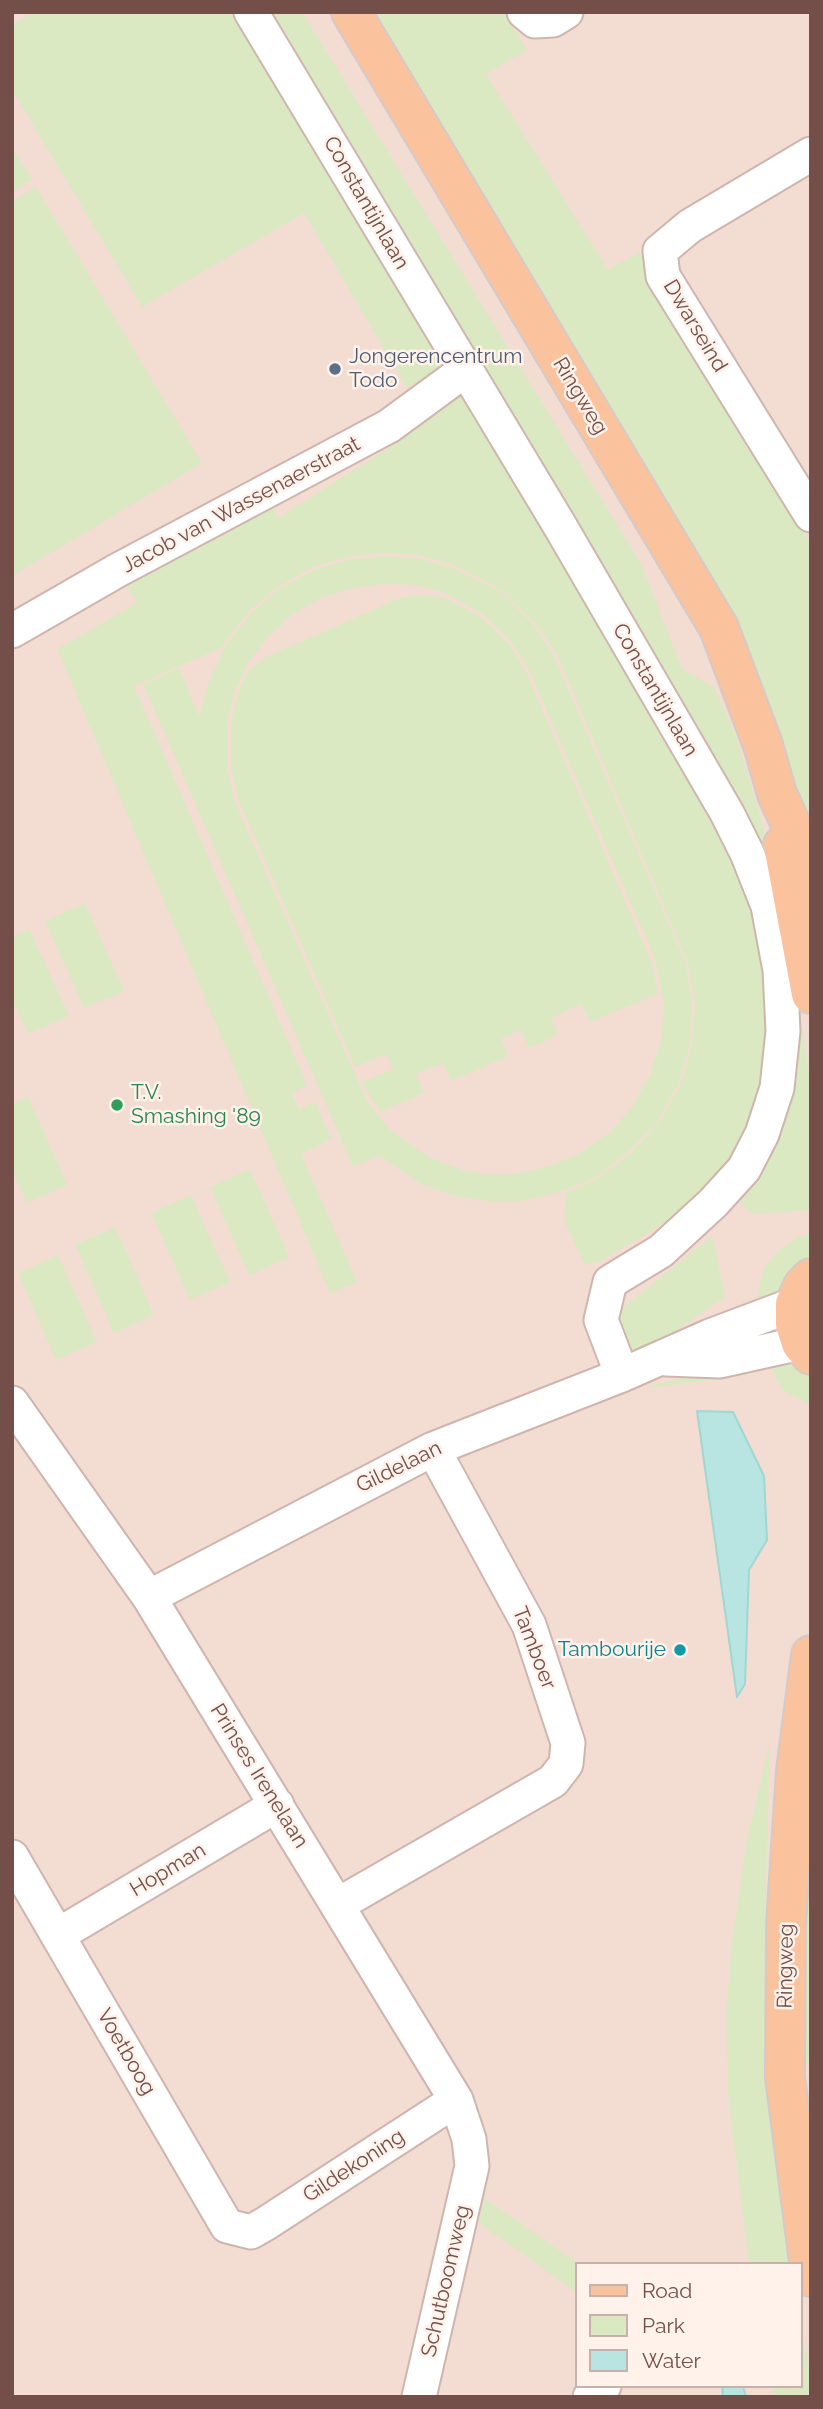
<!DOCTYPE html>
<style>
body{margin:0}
#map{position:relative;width:823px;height:2409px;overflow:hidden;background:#fcede4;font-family:Raleway,sans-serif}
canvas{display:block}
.frame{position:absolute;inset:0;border:14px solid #744f4a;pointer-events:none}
.legend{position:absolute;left:575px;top:2262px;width:228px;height:126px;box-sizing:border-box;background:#fff2ea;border:2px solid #c7b1aa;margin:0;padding:9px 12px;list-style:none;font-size:21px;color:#744f4a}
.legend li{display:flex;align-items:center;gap:14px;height:35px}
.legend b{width:35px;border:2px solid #c7b1aa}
</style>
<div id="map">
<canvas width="823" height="2409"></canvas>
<div class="frame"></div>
<ul class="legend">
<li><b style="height:9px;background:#fac29d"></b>Road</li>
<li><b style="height:19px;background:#dbe9c2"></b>Park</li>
<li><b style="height:19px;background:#b8e5e1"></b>Water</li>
</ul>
</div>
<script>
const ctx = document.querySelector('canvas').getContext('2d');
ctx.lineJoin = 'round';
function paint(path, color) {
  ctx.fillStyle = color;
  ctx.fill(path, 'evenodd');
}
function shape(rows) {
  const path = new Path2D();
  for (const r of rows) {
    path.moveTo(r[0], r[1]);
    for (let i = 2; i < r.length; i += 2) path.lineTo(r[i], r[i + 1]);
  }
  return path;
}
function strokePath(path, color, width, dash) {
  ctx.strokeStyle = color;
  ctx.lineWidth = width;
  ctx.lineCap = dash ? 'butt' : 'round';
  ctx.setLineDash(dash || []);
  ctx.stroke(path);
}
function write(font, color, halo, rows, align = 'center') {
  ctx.font = font + ' Raleway,sans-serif';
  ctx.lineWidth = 5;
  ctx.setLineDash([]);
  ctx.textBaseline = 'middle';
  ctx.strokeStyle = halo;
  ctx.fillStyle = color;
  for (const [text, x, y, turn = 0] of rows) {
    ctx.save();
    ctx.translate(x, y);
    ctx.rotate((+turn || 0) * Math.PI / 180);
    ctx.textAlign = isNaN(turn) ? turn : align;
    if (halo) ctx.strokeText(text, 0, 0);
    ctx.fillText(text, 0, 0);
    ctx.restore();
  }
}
paint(shape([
 [12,12,811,12,811,2397,12,2397],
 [576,2264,800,2264,800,2386,576,2386]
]), '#f3ddd2');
paint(shape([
 [34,12,230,12,445,366,407,388,304,213,142,307,12,90,12,25],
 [262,12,302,12,641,564,682,669,714,687,736,736,761,818,778,894],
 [366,12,504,12,527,50,486,74,608,270,639,252,811,544,811,853,800,805],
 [12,147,32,180,12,192],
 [36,187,202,463,12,576,12,201],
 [458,388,735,848,770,973,764,1083,734,1165,700,1198,668,1221,599,1262,585,1265,564,1221,566,1193,596,1179,631,1153,658,1124,680,1086,692,1046,695,1005,688,964,557,654,534,622,498,588,453,565,419,555,383,553,347,557,313,567,278,587,250,610,221,648,134,686,307,1085,291,1094,299,1109,315,1102,331,1139,301,1154,357,1282,330,1293,57,649,137,603,125,583,275,498,276,519,398,442,400,434],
 [383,556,418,558,452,568,498,590,532,623,554,656,686,964,692,1004,690,1045,678,1084,657,1123,629,1151,595,1178,554,1194,522,1201,489,1201,459,1197,423,1185,379,1156,353,1167,143,684,179,668,199,716,210,679,226,645,252,612,280,588,314,570,347,560],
 [384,584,417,585,445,593,484,615,512,643,528,668,655,959,664,1004,661,1041,650,1075,632,1107,610,1132,580,1153,547,1167,521,1173,490,1175,462,1170,431,1158,391,1131,367,1102,234,800,227,768,227,722,235,691,248,663,268,637,291,615,321,598,353,588],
 [421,595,444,597,482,618,510,645,526,672,652,963,658,994,590,1022,581,1004,551,1018,558,1035,529,1048,520,1030,501,1039,508,1056,451,1081,443,1063,416,1074,424,1093,380,1112,361,1082,393,1069,386,1054,355,1067,238,799,231,770,231,724,238,693,248,671,266,657,402,597],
 [85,903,124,991,84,1008,45,921],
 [29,929,69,1016,28,1034,12,999,12,936],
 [793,966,811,1085,811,1210,751,1214,741,1203,758,1171],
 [28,1097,67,1185,27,1203,12,1171,12,1104],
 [250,1169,289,1257,249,1275,210,1187],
 [191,1195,230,1282,190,1300,151,1213],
 [115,1227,154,1315,114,1333,75,1245],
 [811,1233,811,1259,784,1293,757,1310,757,1295,764,1268,778,1251,797,1238],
 [712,1236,725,1297,650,1349,639,1353,623,1343,618,1327,619,1311],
 [58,1255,97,1342,56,1360,18,1273],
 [777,1359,806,1372,811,1379,811,1405,784,1391,776,1379,769,1360],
 [745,1363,748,1375,651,1388,649,1386],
 [770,1741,766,1883,768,2079,789,2264,749,2264,728,2094,726,2013,732,1942,747,1839],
 [811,1746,811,2062,798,2067],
 [484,2198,579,2264,576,2264,576,2292,479,2223],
 [800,2322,811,2378,811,2397,775,2397,773,2386,800,2386]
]), '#dbe9c2');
const water = shape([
 [697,1411,733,1412,764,1476,767,1540,749,1570,745,1684,737,1697,697,1411],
 [722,2386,743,2386,746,2397,723,2397,722,2386]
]);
paint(water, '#b8e5e1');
strokePath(water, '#9fd7d3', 2);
const minor = shape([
 [251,12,560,526,727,813,747,853,768,906,780,970,783,1031,777,1088,762,1134,744,1169,713,1203,661,1251,610,1282,601,1320,622,1375],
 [524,12,535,21,553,20,566,12],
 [811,154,690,226,660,251,663,276,811,515],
 [12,631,118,570,389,426,464,371],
 [666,1359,720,1361,801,1343],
 [12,1403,149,1597,456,2100,469,2139,472,2166,419,2397],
 [149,1597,433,1449,622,1375,710,1336,795,1304],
 [12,1857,227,2226,251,2232,265,2224,456,2100],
 [339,1904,553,1781,566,1764,568,1743,529,1625,433,1449],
 [58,1935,277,1805],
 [590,2397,604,2386]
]);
const major = shape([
 [351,12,719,628,763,745,777,794,805,855,811,878],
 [783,845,811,994],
 [811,1278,803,1286,795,1304,795,1324,801,1343,811,1355],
 [811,1655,796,1771,786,1924,785,2077,811,2277]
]);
strokePath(minor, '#cfb5ad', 37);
strokePath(major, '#d5cac9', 42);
strokePath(minor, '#fff', 33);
strokePath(major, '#fac29d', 38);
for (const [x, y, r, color] of [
 [335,369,7,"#5c6f8a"],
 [117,1105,7,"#2e9e5b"],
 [680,1650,7,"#0f9aa8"]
]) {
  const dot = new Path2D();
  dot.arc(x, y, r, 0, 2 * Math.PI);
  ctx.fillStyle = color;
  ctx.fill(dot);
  strokePath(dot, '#fff2ea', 2.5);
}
write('21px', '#744f4a', '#fff2ea', [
 ["Constantijnlaan",366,203,60],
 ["Dwarseind",695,326,59],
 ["Ringweg",580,396,59],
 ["Jacob van Wassenaerstraat",241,505,-28],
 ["Constantijnlaan",655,690,60],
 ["Gildelaan",399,1467,-26],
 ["Tamboer",534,1648,69],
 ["Prinses Irenelaan",259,1776,58],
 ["Hopman",168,1870,-31],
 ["Ringweg",786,1966,-89],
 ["Voetboog",126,2052,60],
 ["Gildekoning",354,2166,-33],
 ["Schutboomweg",446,2281,-77]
]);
write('21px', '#4e5e75', '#fff2ea', [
 ["Jongerencentrum",349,357],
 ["Todo",349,381]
], 'left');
write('21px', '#27864d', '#fff2ea', [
 ["T.V.",131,1093],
 ["Smashing '89",131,1117]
], 'left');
write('21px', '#0d838f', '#fff2ea', [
 ["Tambourije",666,1650]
], 'right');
</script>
